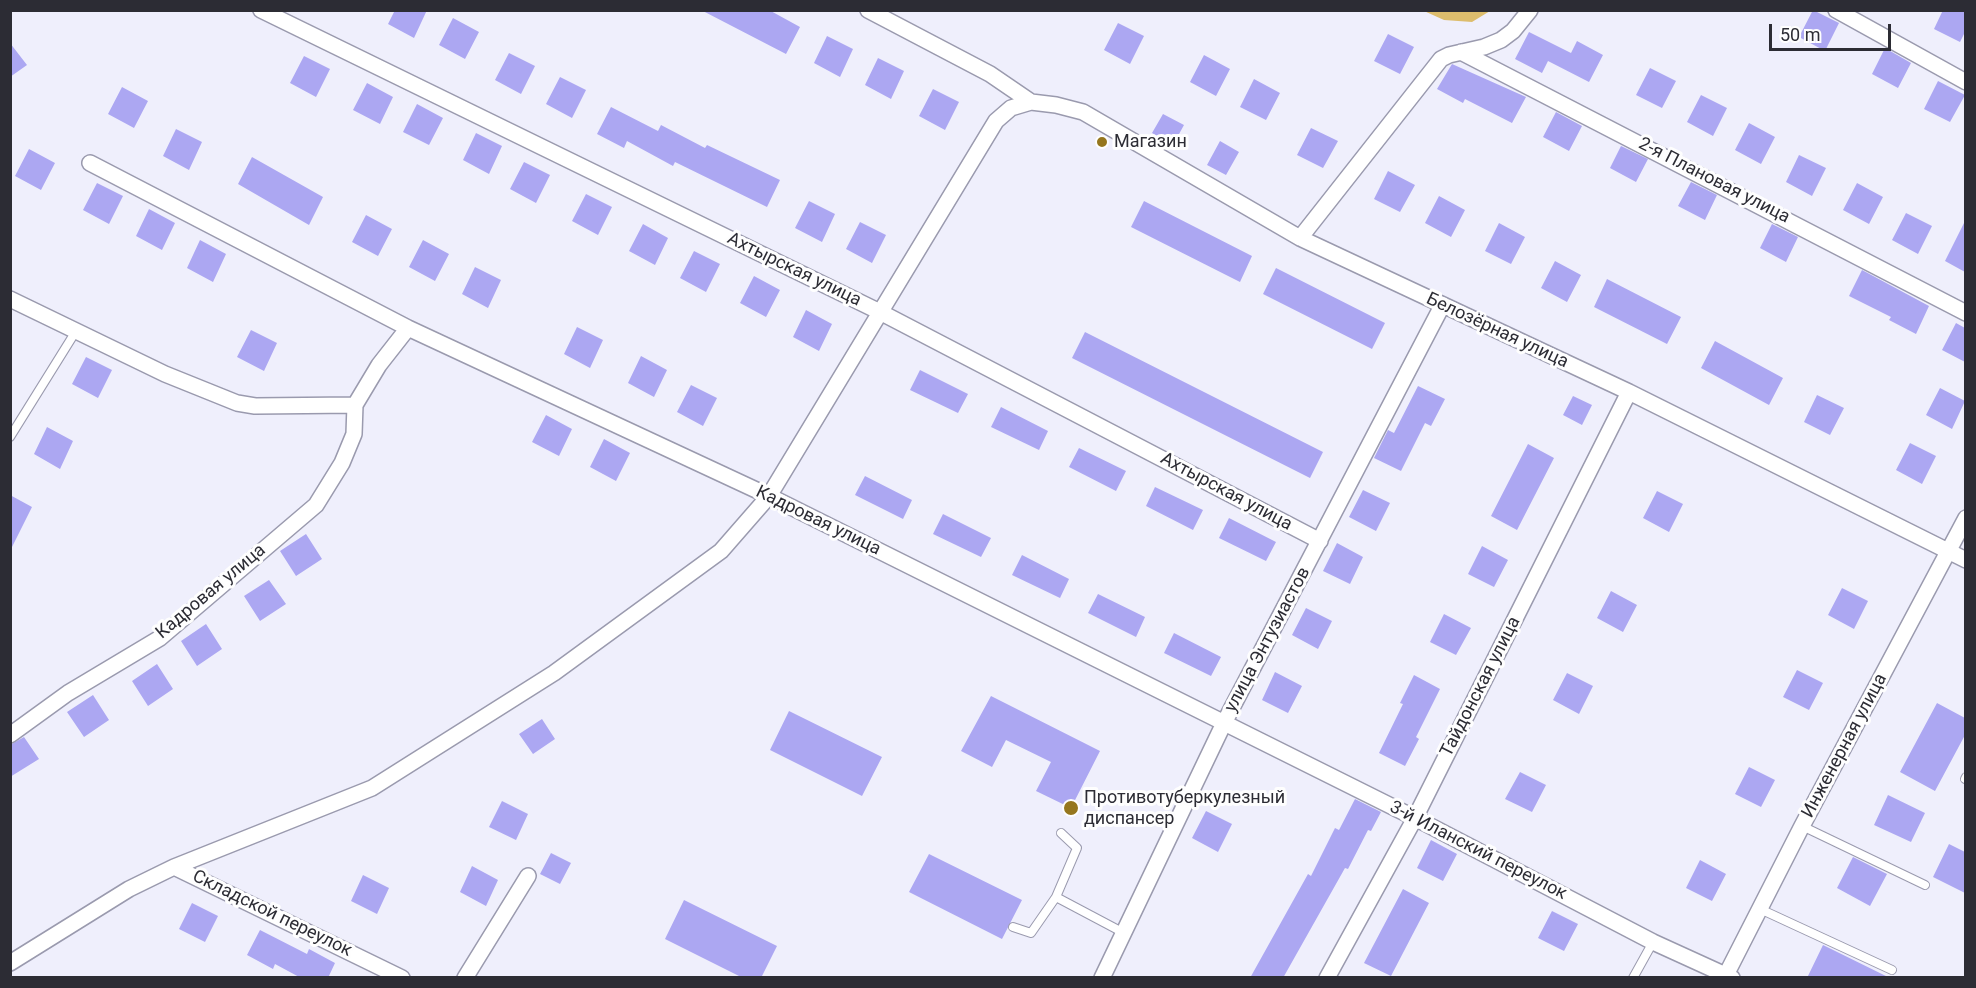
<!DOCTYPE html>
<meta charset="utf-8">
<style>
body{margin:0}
#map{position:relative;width:1976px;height:988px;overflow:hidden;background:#efeffc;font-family:Roboto,sans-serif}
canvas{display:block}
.frame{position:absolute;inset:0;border:12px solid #2c2c34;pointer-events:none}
.scale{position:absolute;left:1769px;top:24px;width:122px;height:27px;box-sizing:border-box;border:3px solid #2c2c34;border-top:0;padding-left:8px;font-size:18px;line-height:21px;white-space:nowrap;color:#2c2c34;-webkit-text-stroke:4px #fefefe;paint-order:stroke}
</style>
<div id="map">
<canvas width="1976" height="988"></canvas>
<div class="frame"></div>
<div class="scale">50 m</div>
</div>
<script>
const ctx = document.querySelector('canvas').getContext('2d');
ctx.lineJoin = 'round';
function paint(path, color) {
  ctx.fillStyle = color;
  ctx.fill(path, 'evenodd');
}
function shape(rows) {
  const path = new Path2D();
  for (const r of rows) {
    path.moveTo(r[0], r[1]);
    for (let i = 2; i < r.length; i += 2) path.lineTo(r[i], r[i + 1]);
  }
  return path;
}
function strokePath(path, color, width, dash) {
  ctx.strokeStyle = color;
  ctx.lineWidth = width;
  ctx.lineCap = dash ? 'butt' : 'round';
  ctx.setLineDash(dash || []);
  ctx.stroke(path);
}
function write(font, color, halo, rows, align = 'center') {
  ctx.font = font + ' Roboto,sans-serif';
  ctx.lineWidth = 6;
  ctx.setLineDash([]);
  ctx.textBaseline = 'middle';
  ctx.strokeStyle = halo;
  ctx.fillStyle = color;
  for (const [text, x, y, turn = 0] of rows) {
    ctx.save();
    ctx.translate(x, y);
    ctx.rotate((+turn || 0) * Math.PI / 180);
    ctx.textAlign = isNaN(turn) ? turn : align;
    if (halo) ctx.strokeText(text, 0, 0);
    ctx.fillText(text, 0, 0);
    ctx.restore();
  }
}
paint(shape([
 [1424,11,1490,10,1490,11,1472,22,1444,20]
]), '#ddbd6d');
paint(shape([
 [395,10,427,10,414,38,388,24],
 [701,10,769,10,800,27,786,54],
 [1813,10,1839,23,1825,51,1799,37],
 [1943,10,1965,10,1965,32,1960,42,1934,29],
 [453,18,479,32,465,59,439,45],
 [1118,23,1144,36,1130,64,1104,50],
 [1529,32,1571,53,1577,41,1603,55,1589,82,1548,61,1542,73,1515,59],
 [1388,34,1414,47,1400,74,1374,61],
 [827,36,853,49,840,77,814,63],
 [10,43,27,65,10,77],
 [1885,48,1911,63,1898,88,1872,74],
 [509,53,535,66,521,94,495,80],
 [1204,55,1230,69,1216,96,1190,82],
 [304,56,330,69,316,97,290,83],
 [878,58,904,71,891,99,865,85],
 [1452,64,1526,97,1512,123,1465,99,1463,103,1437,89],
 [1650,68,1676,81,1662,108,1636,95],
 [560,77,586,90,572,118,546,104],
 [1254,79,1280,93,1266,120,1240,107],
 [1938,81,1965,95,1950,122,1924,109],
 [367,83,393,97,380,124,353,110],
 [122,87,148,101,134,128,108,114],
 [933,89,959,102,945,130,919,116],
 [1701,95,1727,108,1713,136,1687,122],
 [417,104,443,118,429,145,403,132],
 [611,107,658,131,661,125,705,148,707,145,780,180,767,207,675,162,673,166,627,141,624,148,597,134],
 [1556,112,1582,126,1569,151,1543,137],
 [1163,114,1184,125,1173,145,1152,133],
 [1749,123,1775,137,1761,164,1735,150],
 [1311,128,1338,141,1323,168,1297,155],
 [176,129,202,142,189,170,163,156],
 [476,133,502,146,489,174,463,160],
 [1220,141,1239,152,1226,175,1207,165],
 [1621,146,1648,159,1636,182,1610,168],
 [29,149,55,163,41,190,15,176],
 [1799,155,1826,168,1812,196,1786,182],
 [252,157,323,197,309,225,238,184],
 [524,162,550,175,536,203,510,189],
 [1388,171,1415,185,1400,212,1374,199],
 [1691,182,1717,195,1705,220,1678,206],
 [97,183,123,196,109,224,83,210],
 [1857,183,1883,197,1869,224,1843,210],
 [586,194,612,207,598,235,572,221],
 [1439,196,1465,210,1451,237,1425,223],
 [809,201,835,214,822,242,795,228],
 [1144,201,1252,256,1240,282,1131,227],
 [149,209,175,223,162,250,136,236],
 [1906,213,1932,226,1918,254,1892,240],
 [366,215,392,229,378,256,352,242],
 [1965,221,1965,272,1945,261],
 [860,222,886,235,872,263,846,249],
 [1499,223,1525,237,1511,264,1485,251],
 [643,224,668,238,655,265,629,251],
 [1772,224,1798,237,1786,262,1760,248],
 [200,240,226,254,213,282,187,268],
 [423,240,449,254,435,281,409,267],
 [694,251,720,264,706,292,680,278],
 [1555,261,1581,275,1567,302,1541,288],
 [475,267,501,280,488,308,462,294],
 [1276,268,1385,323,1372,349,1263,294],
 [1862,270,1929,306,1916,334,1889,320,1891,317,1849,296],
 [754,276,780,290,766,317,740,303],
 [1607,279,1681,317,1667,344,1594,307],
 [806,310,832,324,819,351,793,337],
 [1956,323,1965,328,1965,362,1942,350],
 [577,327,603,340,590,368,564,354],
 [251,330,277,343,264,371,237,357],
 [1085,332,1323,452,1310,478,1072,358],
 [1715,341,1783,378,1769,405,1701,368],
 [641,356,667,370,654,397,628,383],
 [86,357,112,370,98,398,72,384],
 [920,370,968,394,958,413,910,390],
 [691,385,717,398,703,426,677,412],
 [1418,386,1445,399,1431,426,1425,423,1401,471,1374,458,1388,430,1394,433],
 [1940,388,1965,401,1952,429,1926,415],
 [1817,395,1844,408,1830,435,1804,422],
 [1573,396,1592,405,1582,425,1563,415],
 [1001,407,1048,431,1039,450,991,427],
 [546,415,572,429,559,456,532,442],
 [47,427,73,441,60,469,34,454],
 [604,439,630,453,616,481,590,467],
 [1910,443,1936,456,1922,484,1896,470],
 [1528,444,1554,458,1517,530,1491,516],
 [1079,448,1126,471,1116,491,1069,467],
 [865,476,912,500,903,519,855,495],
 [1155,487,1203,510,1193,530,1146,506],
 [1363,490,1390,503,1376,531,1349,517],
 [1657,491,1683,504,1669,532,1643,518],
 [10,495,32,507,10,551],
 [943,514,991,538,981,557,933,534],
 [1229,518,1276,542,1266,561,1219,538],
 [306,534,322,559,296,576,280,551],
 [1337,543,1363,557,1350,584,1323,571],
 [1482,546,1508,560,1494,587,1468,574],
 [1022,555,1069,579,1060,598,1012,575],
 [269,580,286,604,260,621,244,596],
 [1842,588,1868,601,1854,629,1828,615],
 [1611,591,1637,605,1623,632,1597,618],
 [1098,594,1145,617,1136,637,1088,613],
 [1306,608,1332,621,1318,649,1292,635],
 [1444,614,1471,628,1456,655,1430,642],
 [206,624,222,649,197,666,181,641],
 [1174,633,1221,657,1211,676,1164,653],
 [157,664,173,689,148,706,132,681],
 [1797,670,1823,683,1809,710,1783,697],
 [1275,672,1302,686,1288,713,1262,700],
 [1567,673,1593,686,1579,714,1553,700],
 [1414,675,1440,689,1416,737,1419,739,1405,766,1379,753,1403,704,1400,703],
 [93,695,109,720,84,737,67,712],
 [991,696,1100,751,1071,808,1036,791,1051,762,1006,740,992,767,961,751],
 [1937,703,1965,718,1965,735,1935,791,1900,772],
 [789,711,882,757,862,796,770,750],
 [542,719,555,739,533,754,519,734],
 [24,737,39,759,10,777,10,745],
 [1749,767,1775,780,1761,807,1735,794],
 [1520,772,1546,785,1532,812,1505,799],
 [1888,795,1925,813,1911,842,1874,825],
 [1355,799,1381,812,1371,831,1368,830,1348,869,1345,868,1283,978,1250,978,1308,874,1311,876,1335,828,1339,830],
 [502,801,528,814,516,840,489,827],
 [1206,811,1232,824,1218,852,1192,838],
 [1431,840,1457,854,1443,881,1417,868],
 [1949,844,1965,852,1965,893,1933,877],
 [551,853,571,863,560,884,540,874],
 [929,854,1022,900,1002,939,909,892],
 [1853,857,1887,874,1870,906,1837,888],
 [1700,860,1726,874,1712,901,1686,888],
 [472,866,498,880,486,906,460,892],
 [363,875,389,888,377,914,351,901],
 [1403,889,1429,903,1391,976,1364,963],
 [684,900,777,946,761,978,743,978,665,939],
 [192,903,218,916,205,942,179,929],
 [1552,911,1578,924,1564,951,1538,938],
 [260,930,307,954,309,949,335,963,328,978,301,978,275,964,273,969,247,955],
 [1823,945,1890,978,1807,978]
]), '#aca7f2');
const service = shape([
 [10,437,76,331],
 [1965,779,1966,777],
 [1802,826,1925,885],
 [1061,833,1077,848,1056,897,1124,933],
 [1760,909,1892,970],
 [1013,927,1031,933,1056,897],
 [1633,978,1653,942]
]);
const minor = shape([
 [261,10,880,312,1320,541],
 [868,10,990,74,1031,102],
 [1836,10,1966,82],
 [1461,52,1966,313],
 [90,163,408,328,769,496,1415,818,1653,942,1732,978],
 [1300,238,1441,59,1449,55,1484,47,1501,40,1513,31,1530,10],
 [10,299,165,374,237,403,255,406,355,405,379,365,408,328],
 [10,735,68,693,160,638,316,505,342,463,354,434,355,405],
 [174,867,402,978],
 [10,963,129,889,174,867,372,788,554,673,721,551,769,496,996,121,1011,108,1031,102,1056,105,1083,112,1300,238,1629,392,1966,560],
 [1726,975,1802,826,1966,518],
 [465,978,528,876],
 [1102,978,1224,723,1442,306],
 [1327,978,1415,818,1629,392]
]);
strokePath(service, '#9a9aae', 10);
strokePath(minor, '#9a9aae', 18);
strokePath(service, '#fff', 8);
strokePath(minor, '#fff', 15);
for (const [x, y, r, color] of [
 [1102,142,6,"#95761e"],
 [1071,808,8,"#95761e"]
]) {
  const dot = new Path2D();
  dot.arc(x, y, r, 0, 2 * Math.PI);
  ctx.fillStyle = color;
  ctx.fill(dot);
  strokePath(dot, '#fefefe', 2);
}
write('18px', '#2c2c34', '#fefefe', [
 ["Магазин",1114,142],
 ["Противотуберкулезный",1084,798],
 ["диспансер",1084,819]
], 'left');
write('18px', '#2c2c34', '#fefefe', [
 ["2-я Плановая улица",1714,181,27],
 ["Ахтырская улица",794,270,26],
 ["Белозёрная улица",1497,331,25],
 ["Ахтырская улица",1226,492,28],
 ["Кадровая улица",818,521,26],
 ["Кадровая улица",211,592,-40],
 ["улица Энтузиастов",1268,640,-62],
 ["Тайдонская улица",1481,687,-63],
 ["Инженерная улица",1845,746,-62],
 ["3-й Иланский переулок",1478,851,27],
 ["Складской переулок",272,914,26]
]);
</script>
